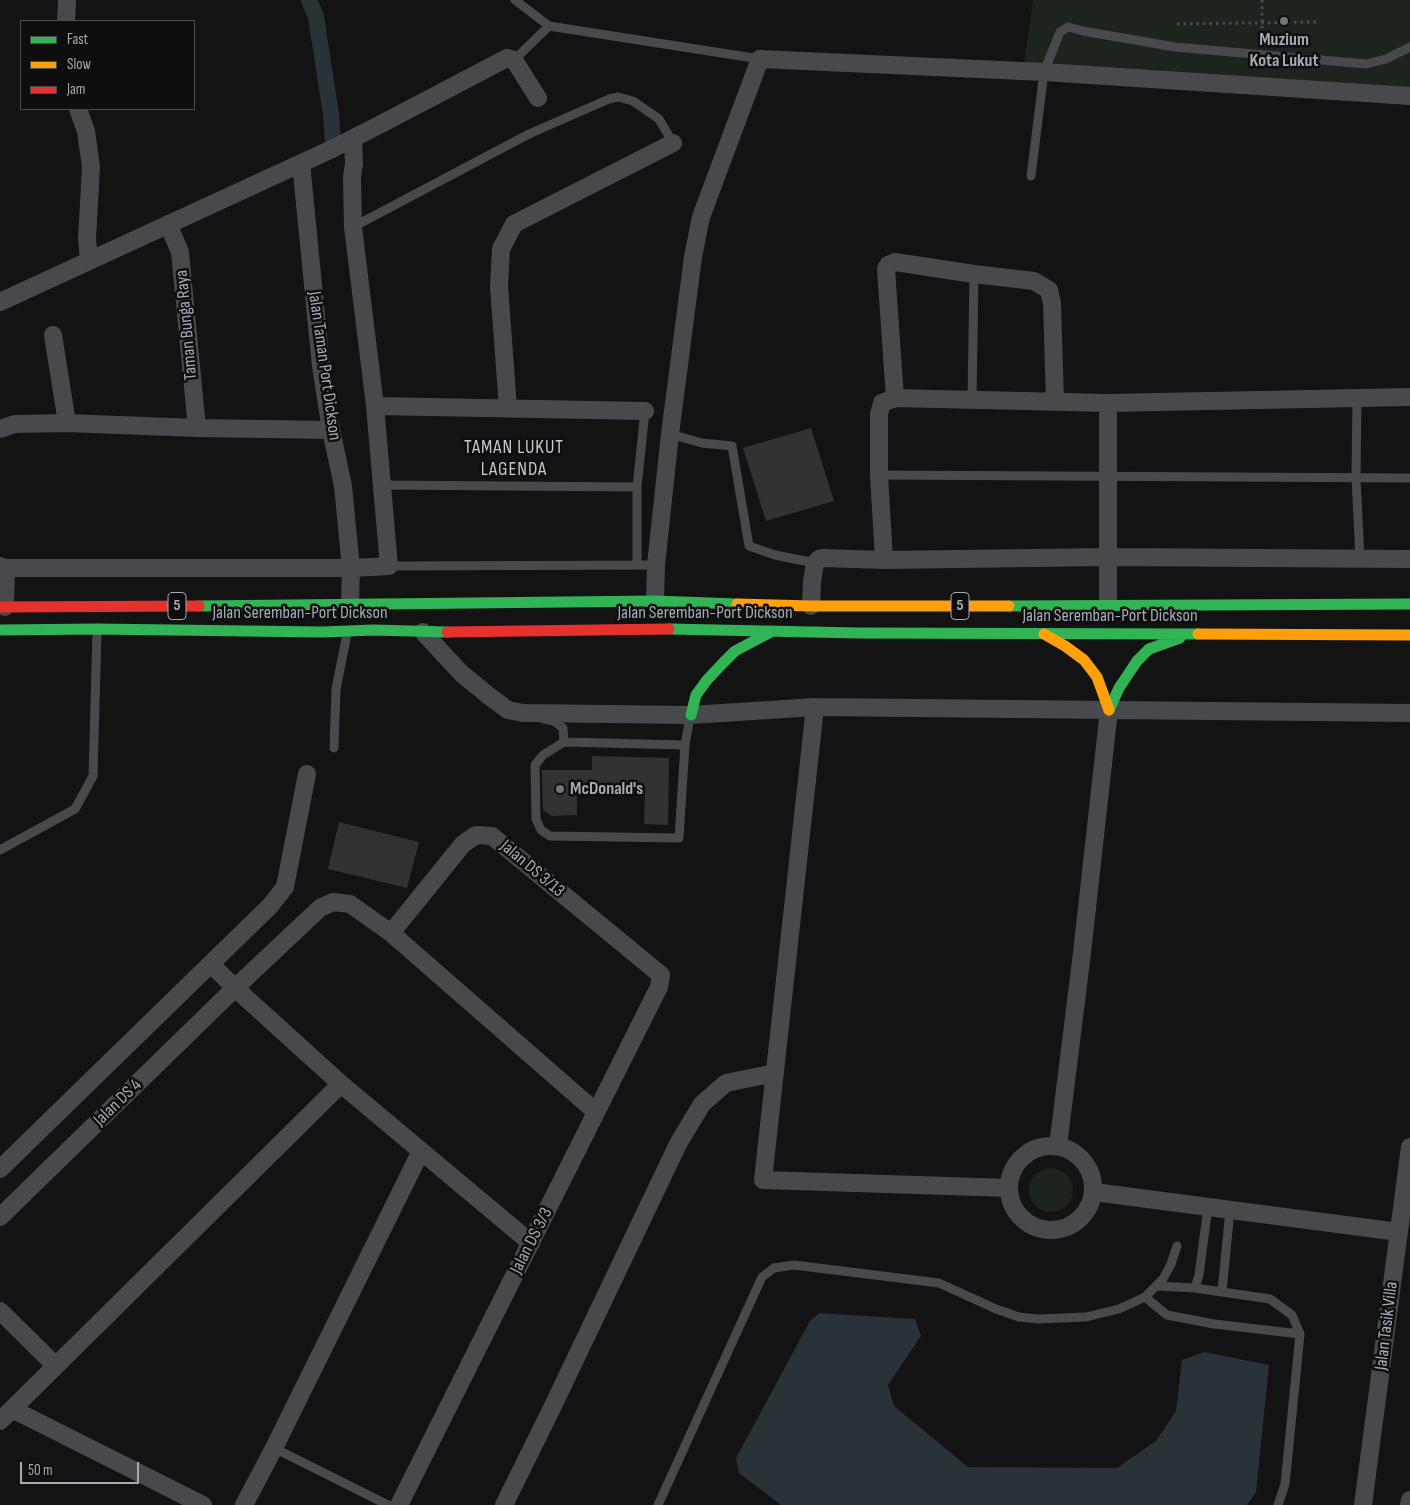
<!DOCTYPE html>
<style>
body{margin:0}
#map{position:relative;width:1410px;height:1505px;overflow:hidden;background:#131314;font-family:"Sofia Sans Condensed",sans-serif}
canvas{display:block}
.legend{position:absolute;left:20px;top:20px;width:175px;height:90px;box-sizing:border-box;background:#0e0e0f;border:1px solid #4a4d51;margin:0;padding:6px 9px;list-style:none;font-size:15px;color:#a4abb5}
.legend li{display:flex;align-items:center;gap:10px;height:25px}
.legend b{width:25px;border:1px solid #4a4d51}
.scale{position:absolute;left:20px;top:1462px;width:119px;height:22px;box-sizing:border-box;border:2px solid #a4abb5;border-top:0;padding-left:6px;font-size:15px;line-height:18px;white-space:nowrap;color:#a4abb5;-webkit-text-stroke:4px #0e0e0f;paint-order:stroke}
</style>
<div id="map">
<canvas width="1410" height="1505"></canvas>
<ul class="legend">
<li><b style="height:6px;background:#30b455"></b>Fast</li>
<li><b style="height:6px;background:#ff9f0a"></b>Slow</li>
<li><b style="height:6px;background:#e5322d"></b>Jam</li>
</ul>
<div class="scale">50 m</div>
</div>
<script>
const ctx = document.querySelector('canvas').getContext('2d');
ctx.lineJoin = 'round';
function paint(path, color) {
  ctx.fillStyle = color;
  ctx.fill(path, 'evenodd');
}
function shape(rows) {
  const path = new Path2D();
  for (const r of rows) {
    if (r.length === 3) {
      path.moveTo(r[0] + r[2], r[1]);
      path.arc(r[0], r[1], r[2], 0, 2 * Math.PI);
      continue;
    }
    path.moveTo(r[0], r[1]);
    for (let i = 2; i < r.length; i += 2) path.lineTo(r[i], r[i + 1]);
  }
  return path;
}
function strokePath(path, color, width, dash) {
  ctx.strokeStyle = color;
  ctx.lineWidth = width;
  ctx.lineCap = dash ? 'butt' : 'round';
  ctx.setLineDash(dash || []);
  ctx.stroke(path);
}
function write(font, color, halo, rows, align = 'center') {
  ctx.font = font + ' "Sofia Sans Condensed",sans-serif';
  ctx.lineWidth = 5;
  ctx.setLineDash([]);
  ctx.textBaseline = 'middle';
  ctx.strokeStyle = halo;
  ctx.fillStyle = color;
  for (const [text, x, y, turn = 0] of rows) {
    ctx.save();
    ctx.translate(x, y);
    ctx.rotate((+turn || 0) * Math.PI / 180);
    ctx.textAlign = isNaN(turn) ? turn : align;
    if (halo) ctx.strokeText(text, 0, 0);
    ctx.fillText(text, 0, 0);
    ctx.restore();
  }
}
paint(shape([
 [1033,0,1410,0,1410,98,1023,72],
 [1051,1190,22]
]), '#1d241e');
paint(shape([
 [819,1313,915,1319,921,1336,888,1385,894,1406,968,1467,1117,1468,1156,1441,1176,1411,1182,1360,1204,1352,1269,1365,1256,1492,1247,1505,781,1505,739,1473,736,1458,810,1321]
]), '#293237');
strokePath(shape([
 [309,0,316,17,331,114,333,142]
]), '#293237', 16);
paint(shape([
 [811,428,834,501,766,521,743,448],
 [592,756,669,758,668,825,644,824,645,787,619,786,619,795,577,794,577,815,552,816,543,810,542,770,592,770],
 [339,822,419,842,407,888,328,869]
]), '#323234');
strokePath(shape([
 [1262,0,1262,43],
 [1177,24,1318,22]
]), '#494b4e', 3, [2.5, 4]);
strokePath(shape([
 [515,0,549,26,760,59],
 [514,60,549,26],
 [1031,176,1044,72,1060,32,1068,27,1083,31,1175,47,1366,64,1386,59,1410,47],
 [353,227,529,134,609,99,618,97,633,101,659,119,673,143],
 [1357,398,1356,478,1360,559],
 [972,400,974,274],
 [670,434,702,443,732,446,749,546,775,555,815,563],
 [879,475,1410,478],
 [383,485,637,487],
 [637,565,637,487,645,411],
 [389,566,656,565],
 [544,719,554,721,563,728,564,742,543,755,535,765,536,819,541,830,550,836,679,838,685,745,690,717],
 [564,742,685,745],
 [334,748,336,689,347,634],
 [0,850,75,809,93,776,97,632],
 [1156,1286,1195,1288,1270,1299,1292,1315,1300,1334,1285,1484,1278,1505],
 [1195,1288,1199,1275,1208,1207],
 [1222,1291,1230,1210],
 [1145,1297,1167,1315,1214,1324,1300,1334],
 [274,1448,388,1505],
 [658,1505,762,1277,774,1268,794,1265,939,1283,996,1309,1019,1317,1038,1319,1086,1317,1119,1309,1145,1297,1163,1279,1171,1264,1177,1246]
]), '#48494c', 9);
strokePath(shape([
 [66,21,67,0],
 [78,109,86,131,91,167,87,239,89,260],
 [301,163,321,366,331,430,343,486,351,568,350,604],
 [168,224,180,252,197,428],
 [0,302,332,149,383,123,507,58,514,60,538,98],
 [53,335,67,423],
 [895,398,886,269,888,265,895,262,974,274,1034,281,1049,290,1052,303,1055,401],
 [1108,403,1108,606],
 [375,406,645,411],
 [508,408,499,286,501,249,514,224,673,143],
 [0,429,15,424,67,423,197,428,331,430],
 [884,560,879,475,879,414,882,403,895,398,1108,403,1410,397],
 [0,566,6,568,351,568,389,566,375,406,353,227,352,177,354,164,353,139],
 [655,601,656,565,670,434,693,257,701,217,760,59,1044,72,1410,96],
 [811,606,812,582,815,563,819,559,822,558,884,560,1108,557,1410,559],
 [5,607,6,568],
 [423,632,461,673,489,696,508,710,523,713,691,715,815,707,1410,713],
 [815,707,763,1180,1009,1188],
 [391,933,463,844,476,835,492,836,661,975,659,987,399,1505],
 [211,964,235,988,341,1084,531,1243],
 [1051,1188,42],
 [1058,1146,1082,953,1109,710],
 [0,1169,270,906,285,887,307,774],
 [1094,1192,1399,1232],
 [0,1217,235,988,320,908,333,902,350,904,391,933,596,1112],
 [0,1311,56,1366],
 [12,1409,203,1505],
 [0,1421,341,1084],
 [244,1505,274,1448,421,1151],
 [504,1505,551,1410,679,1142,702,1104,726,1083,775,1073],
 [1363,1505,1410,1147],
 [1409,1505,1410,1500]
]), '#48494c', 18);
strokePath(shape([
 [199,606,655,601,737,604],
 [1009,606,1410,604],
 [669,629,859,633,1198,634],
 [0,630,97,629,322,632,374,630,447,632],
 [1109,710,1119,688,1137,661,1149,649,1180,638],
 [691,715,696,695,707,680,722,664,735,651,771,632]
]), '#30b455', 11);
strokePath(shape([
 [737,604,811,606,1009,606],
 [1044,634,1065,646,1084,660,1097,677,1109,710],
 [1198,634,1410,635]
]), '#ff9f0a', 11);
strokePath(shape([
 [0,607,199,606],
 [447,632,669,629]
]), '#e5322d', 11);
for (const [x, y, r, color] of [
 [1284,21,5,"#71767d"],
 [560,789,5,"#71767d"]
]) {
  const dot = new Path2D();
  dot.arc(x, y, r, 0, 2 * Math.PI);
  ctx.fillStyle = color;
  ctx.fill(dot);
  strokePath(dot, '#0e0e0f', 2);
}
for (const [x, y, w] of [
 [177,606,18],
 [960,606,18]
]) {
  const box = new Path2D();
  box.roundRect(x - w / 2, y - 13.5, w, 27, 4);
  ctx.fillStyle = '#0e0e0f';
  ctx.fill(box);
  strokePath(box, '#a4abb5', 1);
}
write('bold 16px', '#a4abb5', null, [
 ["5",177,606],
 ["5",960,606]
]);
write('bold 18px', '#a4abb5', '#0e0e0f', [
 ["Muzium",1284,40],
 ["Kota Lukut",1284,61],
 ["McDonald's",570,789,"left"]
]);
write('18px', '#a4abb5', '#0e0e0f', [
 ["Taman Bunga Raya",187,325,-95],
 ["Jalan Taman Port Dickson",324,366,82],
 ["Jalan Seremban-Port Dickson",300,613],
 ["Jalan Seremban-Port Dickson",705,613],
 ["Jalan Seremban-Port Dickson",1110,616],
 ["Jalan DS 3/13",532,869,40],
 ["Jalan DS 4",118,1103,-44],
 ["Jalan DS 3/3",532,1241,-63],
 ["Jalan Tasik Villa",1387,1326,-83]
]);
ctx.letterSpacing = '1px';
write('19px', '#c5c9d1', '#0e0e0f', [
 ["TAMAN LUKUT",514,448],
 ["LAGENDA",514,470]
]);
ctx.letterSpacing = '0px';
</script>
